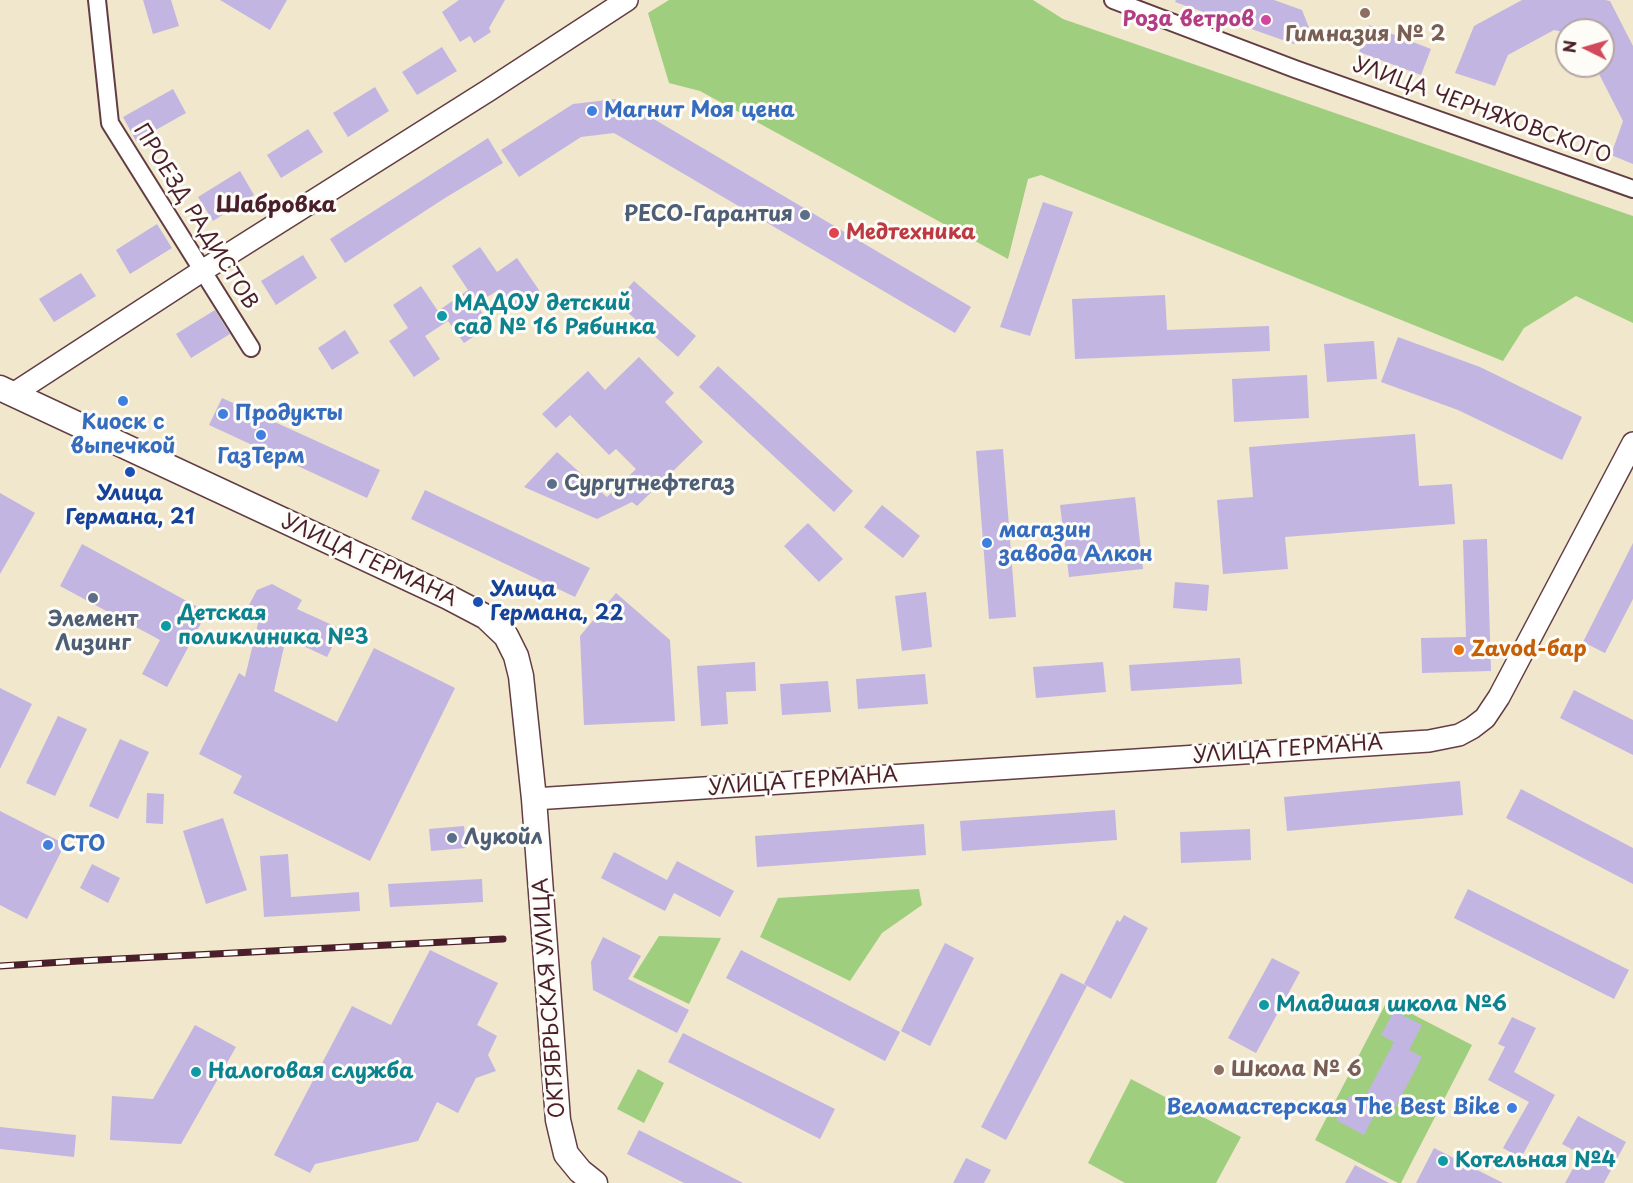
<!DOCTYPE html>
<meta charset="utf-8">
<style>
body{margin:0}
#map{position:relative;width:1633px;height:1183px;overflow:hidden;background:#f1e7cc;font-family:"Playpen Sans",sans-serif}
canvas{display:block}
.north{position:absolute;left:1555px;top:18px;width:60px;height:60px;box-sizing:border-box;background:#fdfcf7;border:2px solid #b5a4a5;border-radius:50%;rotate:275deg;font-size:16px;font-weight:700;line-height:24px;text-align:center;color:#4a1f2b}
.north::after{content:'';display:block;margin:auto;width:21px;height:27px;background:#d1495b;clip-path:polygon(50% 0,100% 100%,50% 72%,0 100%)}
</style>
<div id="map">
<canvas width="1633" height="1183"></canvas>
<div class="north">N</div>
</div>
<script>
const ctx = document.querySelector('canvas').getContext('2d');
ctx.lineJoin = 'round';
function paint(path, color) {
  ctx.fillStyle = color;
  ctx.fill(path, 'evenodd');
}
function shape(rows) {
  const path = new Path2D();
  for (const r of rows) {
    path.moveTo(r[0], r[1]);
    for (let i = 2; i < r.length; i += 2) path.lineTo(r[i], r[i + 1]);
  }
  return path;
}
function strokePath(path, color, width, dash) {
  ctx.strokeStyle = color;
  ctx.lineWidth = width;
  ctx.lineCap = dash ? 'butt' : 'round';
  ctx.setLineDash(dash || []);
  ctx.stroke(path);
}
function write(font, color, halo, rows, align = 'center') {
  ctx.font = font + ' "Playpen Sans",sans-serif';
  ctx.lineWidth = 6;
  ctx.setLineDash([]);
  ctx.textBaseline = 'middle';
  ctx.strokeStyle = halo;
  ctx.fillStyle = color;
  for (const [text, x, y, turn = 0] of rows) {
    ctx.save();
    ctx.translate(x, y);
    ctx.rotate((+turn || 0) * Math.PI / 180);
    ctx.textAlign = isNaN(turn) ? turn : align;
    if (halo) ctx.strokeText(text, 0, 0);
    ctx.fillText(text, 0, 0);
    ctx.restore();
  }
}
paint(shape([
 [669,0,1033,0,1063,19,1633,216,1633,323,1576,296,1524,328,1503,361,1041,175,1028,179,1008,259,700,91,669,83,648,13],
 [919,889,922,905,882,933,850,981,760,937,778,898],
 [659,936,721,938,689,1004,633,977],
 [1387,1001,1472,1045,1401,1183,1398,1183,1315,1140],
 [638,1069,664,1083,644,1123,617,1109],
 [1131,1079,1241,1137,1216,1183,1125,1183,1088,1163]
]), '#9fcf7e');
paint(shape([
 [143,0,171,0,179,26,153,34],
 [220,0,287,0,270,30],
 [459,0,505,0,489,28,491,32,474,43,470,36,460,42,442,12],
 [1176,0,1274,0,1302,10,1310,30,1294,44,1175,2],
 [1522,0,1605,0,1610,1,1633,46,1633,164,1611,155,1623,121,1595,66,1603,66,1603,30,1567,30,1567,33,1554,30,1508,55,1495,86,1455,73,1474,26],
 [1369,25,1431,49,1421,75,1359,52],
 [442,47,457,71,417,95,402,72],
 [375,87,389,111,348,137,333,113],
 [173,89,186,113,136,141,123,117],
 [616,99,652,118,971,307,955,333,614,133,581,137,519,177,501,150,573,104],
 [308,129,323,152,281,178,267,155],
 [488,138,503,163,445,198,345,263,330,239],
 [240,171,254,195,213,221,198,197],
 [1043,202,1073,212,1030,336,1000,327],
 [157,224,172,248,130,274,116,250],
 [480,247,497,272,517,258,541,293,514,310,500,289,476,304,491,325,464,343,448,321,425,336,440,359,414,377,389,341,408,328,393,305,421,286,438,311,468,290,452,266],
 [303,255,317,278,276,305,261,281],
 [81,273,96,296,54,322,39,299],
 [634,281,696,336,678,357,616,302],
 [1165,295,1167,330,1269,326,1270,351,1075,359,1072,299],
 [215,310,230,334,191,358,176,334],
 [345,330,359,353,332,370,318,348],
 [1398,337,1480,367,1582,417,1562,460,1458,410,1381,382],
 [1374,341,1377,379,1327,382,1324,344],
 [639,357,674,393,665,402,703,442,637,506,632,502,597,519,524,487,557,452,607,497,636,469,616,449,609,455,570,415,556,428,542,414,588,371,605,390],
 [718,366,853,491,834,512,699,387],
 [1307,375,1309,418,1234,422,1232,379],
 [222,398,380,470,367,498,209,425],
 [1415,434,1419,486,1452,484,1455,524,1285,537,1288,569,1223,574,1217,500,1253,497,1249,447],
 [1003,449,1016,617,989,619,976,451],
 [425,490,590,568,575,597,411,519],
 [0,493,35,513,0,574],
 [1135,497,1143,569,1069,577,1060,505],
 [882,505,920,536,903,558,864,527],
 [808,523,843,559,819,582,784,546],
 [1487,539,1491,671,1422,673,1421,638,1466,637,1463,540],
 [1633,543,1633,599,1605,653,1583,642],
 [82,544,207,612,167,687,142,674,160,640,60,586],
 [1175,582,1209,585,1207,611,1173,608],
 [272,584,302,600,297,609,341,629,327,657,286,638,274,691,337,722,374,648,455,688,370,861,233,793,242,776,199,754,239,673,245,677,261,611,249,605,257,590],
 [926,592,932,647,902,651,895,596],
 [616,593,670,640,675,721,584,725,580,636],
 [1240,658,1242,684,1131,691,1129,665],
 [755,662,756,691,726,692,728,724,701,726,697,666],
 [1103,662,1106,692,1036,698,1033,667],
 [925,674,928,704,858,709,856,679],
 [828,681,831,712,782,715,780,684],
 [0,688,32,704,0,769],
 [1574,690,1633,720,1633,755,1560,718],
 [58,716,87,729,55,796,26,783],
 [120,739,149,752,118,819,89,806],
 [1460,781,1463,815,1287,831,1284,797],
 [1521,789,1633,848,1633,884,1506,818],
 [147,793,164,794,163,824,146,823],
 [1115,810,1117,840,962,851,960,821],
 [0,811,65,844,27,919,0,905],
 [223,818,247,890,206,904,183,831],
 [924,824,926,855,757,867,755,836],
 [464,826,466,848,431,851,429,829],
 [1250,829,1251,860,1181,863,1180,832],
 [614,852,667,880,677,861,734,891,720,917,674,893,665,911,601,878],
 [288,854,291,897,359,892,360,911,264,917,260,856],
 [92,864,120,878,108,903,80,888],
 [482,879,483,902,390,907,388,884],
 [1468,889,1629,970,1614,999,1454,918],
 [1124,915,1148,928,1111,999,1084,984,1117,920,1120,922],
 [603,937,641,956,628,979,689,1010,677,1033,593,990,591,962],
 [945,943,974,958,930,1046,901,1031],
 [430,950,498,983,477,1025,497,1036,488,1055,496,1071,476,1078,458,1113,437,1102,418,1141,315,1164,310,1173,274,1155,352,1006,391,1025],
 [741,950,900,1032,885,1061,726,978],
 [1272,958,1300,972,1256,1053,1228,1038],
 [1061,973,1087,986,1006,1140,981,1127],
 [1394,1011,1422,1025,1409,1050,1422,1057,1390,1117,1377,1110,1364,1135,1336,1120,1350,1095,1363,1101,1394,1042,1381,1035],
 [1512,1017,1536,1028,1514,1072,1555,1095,1521,1158,1503,1148,1529,1102,1488,1080,1505,1047,1498,1044],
 [195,1025,236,1047,181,1144,110,1140,112,1096,153,1099],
 [683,1033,835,1109,820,1139,668,1062],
 [1578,1116,1626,1142,1604,1183,1565,1183,1581,1154,1562,1144],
 [0,1127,76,1135,74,1157,0,1149],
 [639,1130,743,1183,684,1183,627,1154],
 [1434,1148,1503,1183,1416,1183],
 [966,1158,991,1170,984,1183,953,1183],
 [1355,1165,1389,1183,1345,1183]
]), '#c2b5e2');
const minor = shape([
 [97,0,110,123,251,348],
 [1113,0,1295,69,1633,189]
]);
const tertiary = shape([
 [13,394,202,271,489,90,627,0],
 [534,799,1429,741,1459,735,1472,728,1485,718,1499,697,1633,443]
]);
const secondary = shape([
 [0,388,448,597,486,617,506,636,516,656,521,676,534,799,558,1120,566,1154,580,1171,595,1183]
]);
strokePath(minor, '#633d43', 20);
strokePath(tertiary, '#633d43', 24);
strokePath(secondary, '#633d43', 27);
strokePath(minor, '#fff', 16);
strokePath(tertiary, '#fff', 21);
strokePath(secondary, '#fff', 24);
const rail = shape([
 [0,966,79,961,503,939]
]);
strokePath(rail, '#4a1f2b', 7);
strokePath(rail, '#fdfcf7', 4.5, [14]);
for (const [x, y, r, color] of [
 [1365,13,6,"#8d6e63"],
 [1266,20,6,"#d1479c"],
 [592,111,6,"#3f7fe0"],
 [805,215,6,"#5c6f8a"],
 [834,233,6,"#e0444e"],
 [442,316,6,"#0f9aa8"],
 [123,401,6,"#3f7fe0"],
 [223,414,6,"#3f7fe0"],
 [261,435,6,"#3f7fe0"],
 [130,472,6,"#1a4fb4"],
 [552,484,6,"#5c6f8a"],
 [987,543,6,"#3f7fe0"],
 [93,598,6,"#5c6f8a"],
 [478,602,6,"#1a4fb4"],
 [166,626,6,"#0f9aa8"],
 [1459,650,6,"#e8710a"],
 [452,838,6,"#5c6f8a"],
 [48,845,6,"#3f7fe0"],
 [1264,1005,6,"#0f9aa8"],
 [1219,1070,6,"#8d6e63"],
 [196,1072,6,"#0f9aa8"],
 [1512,1108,6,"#3f7fe0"],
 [1443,1161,6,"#0f9aa8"]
]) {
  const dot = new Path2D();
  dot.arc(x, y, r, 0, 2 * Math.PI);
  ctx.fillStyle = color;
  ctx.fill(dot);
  strokePath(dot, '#fdfcf7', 2);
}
write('bold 21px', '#b23c85', '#fdfcf7', [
 ["Роза ветров",1254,20]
], 'right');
write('bold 21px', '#785e54', '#fdfcf7', [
 ["Гимназия № 2",1365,35],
 ["Школа № 6",1231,1070,"left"]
]);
write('bold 21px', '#366cbe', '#fdfcf7', [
 ["Магнит Моя цена",604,111],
 ["Продукты",235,414],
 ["Киоск с",123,423,"center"],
 ["выпечкой",123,447,"center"],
 ["ГазТерм",261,457,"center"],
 ["магазин",999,531],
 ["завода Алкон",999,555],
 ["СТО",60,845],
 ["Веломастерская The Best Bike",1500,1108,"right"]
], 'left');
write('21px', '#4a1f2b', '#fdfcf7', [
 ["УЛИЦА ЧЕРНЯХОВСКОГО",1482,111,20],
 ["ПРОЕЗД РАДИСТОВ",195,217,58],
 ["УЛИЦА ГЕРМАНА",369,561,25],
 ["УЛИЦА ГЕРМАНА",1288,750,-4],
 ["УЛИЦА ГЕРМАНА",803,782,-4],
 ["ОКТЯБРЬСКАЯ УЛИЦА",550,998,-94]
]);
write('bold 21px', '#4e5e75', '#fdfcf7', [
 ["РЕСО-Гарантия",793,215,"right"],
 ["Сургутнефтегаз",564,484],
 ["Элемент",93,620,"center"],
 ["Лизинг",93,644,"center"],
 ["Лукойл",464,838]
], 'left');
write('bold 21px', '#be3a42', '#fdfcf7', [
 ["Медтехника",846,233]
], 'left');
write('bold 21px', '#0d838f', '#fdfcf7', [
 ["МАДОУ детский",454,304],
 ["сад № 16 Рябинка",454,328],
 ["Детская",178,614],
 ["поликлиника №3",178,638],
 ["Младшая школа №6",1276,1005],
 ["Налоговая служба",208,1072],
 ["Котельная №4",1455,1161]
], 'left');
write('bold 21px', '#164399', '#fdfcf7', [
 ["Улица",130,494],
 ["Германа, 21",130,518],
 ["Улица",490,590,"left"],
 ["Германа, 22",490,614,"left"]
]);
write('bold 21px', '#c56008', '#fdfcf7', [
 ["Zavod-бар",1471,650]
], 'left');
write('bold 22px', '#4a1f2b', '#fdfcf7', [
 ["Шабровка",276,206]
]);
</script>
